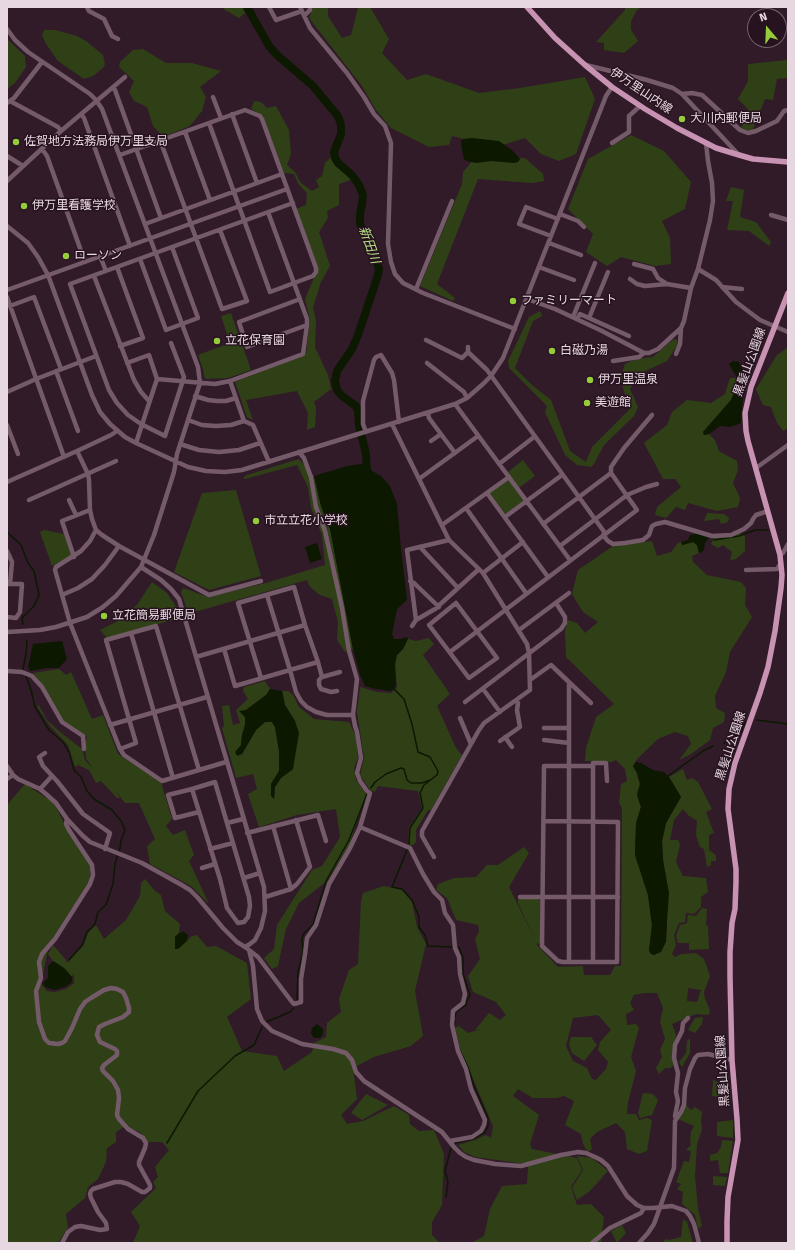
<!DOCTYPE html>
<meta charset="utf-8">
<style>
body{margin:0}
#map{position:relative;width:795px;height:1250px;overflow:hidden;background:#311b29;font-family:"Fira Sans",sans-serif}
canvas{display:block}
.frame{position:absolute;inset:0;border:8px solid #e6d7e0;pointer-events:none}
.north{position:absolute;left:747px;top:8px;width:40px;height:40px;box-sizing:border-box;background:#27121f;border:1px solid #73616c;border-radius:50%;rotate:341deg;font-size:11px;font-weight:700;line-height:16px;text-align:center;color:#e6d7e0}
.north::after{content:'';display:block;margin:auto;width:14px;height:18px;background:#95cc3a;clip-path:polygon(50% 0,100% 100%,50% 72%,0 100%)}
</style>
<div id="map">
<canvas width="795" height="1250"></canvas>
<div class="frame"></div>
<div class="north">N</div>
</div>
<script>
const ctx = document.querySelector('canvas').getContext('2d');
ctx.lineJoin = 'round';
function paint(path, color) {
  ctx.fillStyle = color;
  ctx.fill(path, 'evenodd');
}
function shape(rows) {
  const path = new Path2D();
  for (const r of rows) {
    path.moveTo(r[0], r[1]);
    for (let i = 2; i < r.length; i += 2) path.lineTo(r[i], r[i + 1]);
  }
  return path;
}
function strokePath(path, color, width, dash) {
  ctx.strokeStyle = color;
  ctx.lineWidth = width;
  ctx.lineCap = dash ? 'butt' : 'round';
  ctx.setLineDash(dash || []);
  ctx.stroke(path);
}
function write(font, color, halo, rows, align = 'center') {
  ctx.font = font + ' "Fira Sans","Noto Sans JP",sans-serif';
  ctx.lineWidth = 3;
  ctx.setLineDash([]);
  ctx.textBaseline = 'middle';
  ctx.strokeStyle = halo;
  ctx.fillStyle = color;
  for (const [text, x, y, turn = 0] of rows) {
    ctx.save();
    ctx.translate(x, y);
    ctx.rotate((+turn || 0) * Math.PI / 180);
    ctx.textAlign = isNaN(turn) ? turn : align;
    if (halo) ctx.strokeText(text, 0, 0);
    ctx.fillText(text, 0, 0);
    ctx.restore();
  }
}
paint(shape([
 [223,7,242,7,245,13,239,18,225,10],
 [313,7,328,7,328,16,342,38,351,35,358,8,370,7,389,39,382,53,407,80,426,74,479,93,520,88,585,77,595,99,576,154,559,161,541,154,525,138,496,147,452,136,449,145,429,147,391,128,376,110,362,86,309,18],
 [625,7,641,7,637,10,631,21,631,30,638,41,624,53,604,50,604,43,596,42,625,10],
 [44,30,55,30,77,36,86,41,103,55,105,64,103,68,93,76,84,79,58,61,46,44,42,35],
 [7,39,25,56,26,67,15,83,7,89],
 [143,49,166,63,192,63,221,71,200,87,206,97,202,111,190,126,163,137,153,126,147,107,134,101,129,92,134,81,119,67,120,62,133,50],
 [788,60,788,78,777,79,773,100,765,99,752,131,741,129,748,109,738,99,748,81,748,64],
 [254,101,261,102,267,108,276,106,289,130,291,154,287,165,295,172,301,183,312,191,319,187,316,180,322,176,325,163,331,157,336,165,351,180,339,184,339,205,327,211,328,218,319,232,330,266,321,282,313,307,316,321,315,347,328,375,331,389,314,402,316,407,315,427,307,430,308,413,297,391,246,400,253,420,247,417,235,382,306,354,310,320,305,299,318,268,296,209,306,205,307,193,299,185,294,174,284,173,263,116,251,109],
 [631,135,664,151,691,182,685,209,662,221,670,238,671,264,655,266,621,257,607,266,586,252,593,234,568,209,588,159],
 [525,158,543,174,544,181,532,183,478,179,437,284,455,298,453,301,420,286,462,184,463,172,474,159],
 [731,187,744,190,740,217,756,222,771,242,769,246,749,231,727,230,733,201,726,201],
 [540,311,542,316,533,321,515,368,532,385,551,400,570,451,586,462,592,447,630,409,620,379,625,364,636,359,653,357,672,340,676,339,678,344,667,361,639,374,630,389,638,407,634,416,604,445,594,464,591,467,577,465,565,455,545,412,547,406,509,368,508,361,529,317],
 [231,313,251,370,228,378,205,379,203,369,198,355,230,343,221,316],
 [787,348,788,350,788,424,787,429,783,431,777,423,771,407,763,405,756,389,777,355],
 [730,378,737,378,736,389,731,400,703,432,704,435,709,434,715,440,719,451,737,461,738,470,733,483,740,498,738,507,717,511,688,503,685,510,676,507,666,518,655,515,657,507,681,487,675,479,663,479,644,443,667,425,672,412,687,400,711,403,725,394],
 [299,459,314,476,321,506,330,529,353,649,345,652,337,640,338,622,332,599,320,595,310,587,307,580,191,613,187,609,181,592,183,588,208,597,266,583,325,565,322,535,311,508,308,487,297,465,245,479,243,478,247,475],
 [523,460,535,476,516,490,524,501,505,515,489,493,510,477,508,472],
 [236,490,261,576,209,590,174,572,202,493],
 [707,513,724,514,729,518,728,522,721,524,719,519,704,521],
 [44,530,64,534,72,556,52,566,40,532],
 [740,533,745,536,745,551,736,559,730,560,732,552,723,545,718,548,711,544,714,538,730,536],
 [652,541,657,556,671,552,678,543,681,542,683,545,693,542,697,545,699,553,692,556,693,562,707,575,741,582,746,588,745,605,752,617,730,652,726,672,715,696,716,708,725,713,724,722,713,728,710,740,691,754,679,760,691,744,688,736,675,732,658,739,637,759,633,766,637,773,640,784,637,795,641,807,636,823,635,855,648,895,652,925,649,951,666,942,667,921,662,841,666,823,681,797,669,777,683,769,687,780,692,778,698,782,712,809,706,812,714,833,709,835,709,850,716,855,716,861,711,861,711,865,707,867,704,849,700,847,696,835,697,821,688,815,683,809,674,820,670,840,678,840,680,845,676,862,683,876,706,878,708,892,701,897,701,907,694,914,686,913,685,922,679,923,674,935,676,945,672,954,675,957,681,954,696,953,704,959,710,976,704,992,705,999,710,1010,709,1015,696,1014,672,1024,676,1035,673,1051,678,1062,670,1068,665,1068,659,1074,656,1068,662,1057,660,1050,665,1039,660,1022,663,1008,657,993,645,993,634,995,630,1003,634,1010,626,1014,627,1025,636,1024,639,1028,631,1057,636,1071,628,1102,627,1114,636,1114,639,1120,647,1118,652,1120,647,1151,639,1154,627,1149,625,1132,616,1123,597,1132,590,1139,592,1149,588,1152,583,1144,581,1134,565,1125,574,1101,564,1096,557,1098,533,1098,518,1089,513,1096,539,1115,530,1144,532,1149,577,1158,582,1170,571,1187,577,1205,591,1204,604,1217,601,1243,471,1243,484,1236,490,1209,502,1186,527,1184,528,1168,526,1164,475,1157,464,1152,458,1145,475,1140,486,1135,491,1138,493,1126,460,1048,455,1028,459,1026,468,1033,482,1029,475,1030,489,1013,500,1020,506,1015,496,1002,473,992,468,976,480,959,475,939,479,932,478,925,456,920,447,898,436,890,438,884,454,878,476,877,487,865,498,865,524,847,529,853,509,887,535,940,518,903,518,899,538,899,540,901,540,944,537,943,537,945,558,967,583,966,584,975,610,975,615,966,621,966,622,808,619,803,621,784,627,781,625,769,616,760,611,762,585,761,586,748,596,717,614,704,566,657,565,631,568,620,577,623,585,633,598,622,583,612,572,594,578,570,613,546],
 [688,988,701,990,697,1002,687,1001],
 [597,1015,600,1017,611,1030,600,1042,598,1050,608,1062,606,1069,596,1080,592,1079,587,1068,573,1061,566,1046,573,1018],
 [152,582,167,593,175,605,180,618,107,638,100,630,116,622,137,605],
 [429,638,434,644,423,655,450,694,437,706,456,748,462,755,431,810,428,810,416,830,416,842,413,845,408,845,409,827,422,808,418,791,378,786,375,792,370,790,360,775,364,758,357,712,360,687,377,692,391,693,397,688,395,664,397,655,403,649,408,639,416,641],
 [59,669,66,675,71,672,92,719,103,715,118,754,161,782,172,819,166,826,173,835,185,830,194,855,189,861,209,904,191,886,150,864,147,846,155,839,139,803,125,803,115,790,120,798,117,798,101,781,96,783,89,770,78,765,75,767,68,745,50,726,38,708,38,704,47,720,60,732,82,749,85,760,93,769,86,758,85,746,87,737,63,721,44,687,33,673],
 [265,681,270,689,266,695,246,710,245,717,245,725,242,735,241,745,242,754,256,730,265,722,272,722,275,727,279,751,279,771,271,784,274,799,275,787,281,778,293,769,295,721,285,705,282,691,288,691,293,695,299,707,314,719,349,722,356,736,358,758,354,768,356,780,366,794,350,843,327,881,299,903,286,929,278,966,272,969,264,958,274,949,277,925,312,870,322,866,340,837,336,809,297,815,259,827,248,794,257,789,253,774,236,778,222,728,224,726,222,706,229,705,233,725,240,723,236,710,248,699,243,691,244,687],
 [25,784,54,803,68,831,91,867,89,881,49,944,41,984,47,991,55,992,66,989,74,983,74,973,72,977,64,968,53,961,48,954,53,945,66,960,67,963,84,945,88,933,96,925,104,939,126,920,140,896,141,883,145,879,154,890,161,895,165,911,180,924,179,933,175,937,187,941,192,936,197,935,207,947,216,946,247,963,251,999,227,1017,242,1051,277,1056,284,1071,312,1052,314,1043,326,1037,327,1023,341,1012,339,999,349,970,358,964,361,901,363,893,384,886,402,890,412,902,417,927,426,944,415,991,423,1036,411,1046,374,1057,353,1068,357,1099,341,1115,347,1124,363,1121,394,1106,409,1115,410,1124,419,1131,434,1130,444,1154,442,1205,432,1222,432,1235,440,1243,133,1243,140,1226,131,1212,156,1188,153,1182,158,1177,155,1167,169,1150,162,1142,147,1142,140,1132,125,1126,116,1132,116,1142,107,1148,106,1162,98,1179,88,1187,85,1198,66,1214,68,1228,58,1243,7,1243,7,805],
 [702,908,707,909,706,925,708,926,709,949,689,950,689,943,678,943,676,936,680,925,687,923,688,915,696,916],
 [703,1017,702,1024,695,1033,688,1030,695,1018],
 [571,1037,591,1037,597,1045,584,1061,572,1053,569,1045],
 [690,1038,690,1053,682,1067,679,1062,686,1053,687,1041],
 [726,1042,727,1056,718,1054,719,1043],
 [727,1065,729,1083,720,1081,720,1067],
 [713,1080,729,1087,731,1099,712,1096],
 [643,1093,653,1094,658,1100,652,1115,640,1118,638,1113],
 [366,1094,388,1105,362,1120,351,1113],
 [686,1105,691,1110,695,1107,702,1112,701,1121,702,1130,697,1144,695,1176,698,1209,702,1226,698,1229,695,1215,682,1204,683,1192,677,1189,681,1184,676,1182,684,1161,689,1162,691,1151,686,1150,691,1145,690,1140,691,1132,694,1126,678,1119],
 [733,1120,733,1138,717,1136,717,1122],
 [722,1140,733,1141,728,1173,720,1173,718,1160,710,1161,710,1155,717,1153,721,1147],
 [577,1156,592,1158,608,1171,590,1191,577,1200,572,1188,583,1170],
 [713,1176,727,1177,725,1186,713,1185],
 [683,1219,687,1222,693,1243,663,1243,665,1239,669,1240,681,1237],
 [622,1225,626,1233,617,1243,611,1231]
]), '#2f4017');
paint(shape([
 [472,138,499,141,512,150,520,159,518,162,514,163,491,161,476,163,467,161,464,159,462,150,461,141,463,139],
 [733,361,739,362,749,380,743,397,741,423,730,427,720,426,709,434,704,435,703,432,731,400,736,389,737,378,729,364],
 [360,464,369,466,372,471,381,476,390,486,397,504,401,549,407,600,397,609,392,634,394,639,400,639,407,637,408,639,403,649,397,655,395,664,396,686,391,691,376,689,365,686,360,675,353,649,330,529,321,506,314,476,347,466],
 [697,534,708,536,709,538,705,543,704,550,702,552,699,553,697,545,693,542,682,545,681,542,688,540,690,535],
 [317,543,322,559,310,563,305,547],
 [62,641,67,659,59,668,46,668,30,671,28,667,33,644],
 [270,689,282,691,285,705,295,721,299,733,293,769,281,778,275,787,274,799,271,796,271,784,279,771,279,751,275,727,272,722,265,722,256,730,242,754,237,756,235,752,241,745,242,735,245,725,245,717,239,711,246,710,266,695],
 [636,762,641,763,653,770,664,772,669,777,681,797,666,823,662,841,663,860,669,893,667,921,666,942,661,952,654,955,651,954,649,951,652,925,648,895,635,855,636,823,641,807,637,795,640,784,637,773,633,766],
 [184,932,188,935,187,941,178,949,175,949,175,937,179,933],
 [53,961,64,968,72,977,72,982,65,987,54,990,45,987,43,983,48,978,48,966],
 [317,1024,323,1029,323,1034,320,1038,314,1038,311,1033,312,1028]
]), '#0c1800');
strokePath(shape([
 [7,532,21,545,28,563,34,571,39,595,34,606,22,618,23,624],
 [714,540,739,536,755,530,768,530],
 [24,672,23,669,26,654,27,641],
 [26,676,31,690,35,707,49,730,63,742,69,752,74,770,81,777,87,791,94,799,112,810,121,821,125,830,121,840,120,849,115,863,113,884,106,905,98,912,95,924,87,932,82,945,69,960],
 [393,688,404,699,412,724,418,752,430,757,438,771,437,775,424,785,420,793,423,808,410,828,409,844],
 [757,720,788,724],
 [724,743,731,739,741,732,745,722],
 [668,776,703,751,713,746],
 [371,788,375,782,386,774,401,768,404,769,407,780,411,783,422,783,430,780],
 [407,850,392,887,402,889,412,900,419,917,419,927,425,935,428,946,452,947],
 [297,1000,298,972,303,952,302,939,304,933,313,925,326,881,349,840,367,794],
 [455,1017,456,1012,466,1005,467,1000,470,995,463,974,463,958,459,947],
 [266,1022,290,1012,294,1008],
 [454,1026,455,1021],
 [167,1143,198,1091,235,1056,254,1045,262,1027],
 [455,1143,473,1139,485,1132,488,1126,488,1118,474,1086,468,1067,460,1051],
 [446,1197,448,1182,445,1171,451,1148]
]), '#0c1800', 1.5);
strokePath(shape([
 [247,7,269,46,277,55,313,86,337,115,340,121,341,126,341,134,334,152,335,158,338,163,352,175,359,185,363,195,362,204,360,214,360,224,363,231,376,259,379,269,378,275,358,335,352,349,337,371,335,381,337,390,342,396,356,406,358,411,359,425,366,454,367,475]
]), '#0c1800', 8);
strokePath(shape([
 [87,7,89,11,104,19,112,36,118,39],
 [269,7,276,20,302,11],
 [300,7,310,28,347,73,364,97,374,114,385,126,391,143,388,244,391,262,395,274,403,283,423,293,515,329],
 [304,16,310,10,310,7],
 [7,29,15,40,28,52,90,94,96,100,102,109,198,367,200,383,177,454,174,472,154,535,141,567,116,596,103,607,87,617,56,627,40,630,7,632],
 [586,65,647,80,673,88,682,94,738,154],
 [113,87,115,90,161,218],
 [682,94,692,93,702,95,740,130,748,133,756,131,777,121,784,111,788,110],
 [213,97,221,118],
 [10,101,58,127,61,131],
 [7,103,14,98,42,62],
 [81,114,84,118,130,246],
 [232,114,257,183],
 [209,123,270,292,294,283,268,212],
 [185,132,210,200],
 [160,140,222,309,247,301,220,230],
 [612,143,629,132,629,116,640,106],
 [42,149,47,156,85,262],
 [120,155,245,110,260,116,262,119,316,268,316,272,313,276,294,283,307,319,307,325,303,354,230,381,215,384,157,379,136,443],
 [7,156,23,166],
 [7,181,61,131,125,77],
 [560,214,578,221,584,227],
 [771,215,788,220],
 [145,224,282,174],
 [7,226,28,243,38,257,48,275,92,395,100,412,110,424,125,437,136,443,188,467,206,471,225,472,242,470,455,404,467,398,483,384,491,376,503,358,606,96,612,87],
 [551,236,519,224,526,207,558,219],
 [549,243,581,255],
 [100,256,106,271],
 [140,259,166,330,198,318,172,247],
 [634,264,653,269,658,278,667,284,691,288],
 [117,267,143,338,120,346],
 [539,267,574,280],
 [698,269,716,280,736,302,760,320,788,332],
 [94,276,134,380,141,392,149,401],
 [630,279,637,284,645,286,667,284],
 [722,287,742,289],
 [416,289,452,201],
 [7,290,287,189],
 [7,297,64,457],
 [300,299,239,322,247,347,307,325],
 [527,299,555,309,600,330,644,353,649,353,658,349,681,328,684,321,691,288,698,269,710,220,713,201,712,183,708,161,706,143],
 [10,306,34,297,61,369],
 [573,317,595,263],
 [589,318,608,272],
 [577,319,580,314,629,336],
 [426,340,462,358,468,352],
 [171,343,184,377,165,436,141,424,128,415,117,403,109,390,70,284,293,203],
 [468,347,468,352,487,370,605,533],
 [676,354,680,344,681,328],
 [613,361,639,357,644,353],
 [127,363,149,355,157,379],
 [427,363,464,392,467,398],
 [56,371,78,431],
 [230,381,244,421],
 [7,392,36,379,96,356],
 [195,396,208,400,217,401,226,401,236,398],
 [455,404,570,560],
 [428,413,429,418,455,453],
 [188,420,202,425,216,426,231,425,244,421,253,425,269,462],
 [392,424,449,540,483,573,527,644,529,653,530,690,484,723,479,730,422,831,422,836,434,857],
 [7,425,18,454],
 [366,432,363,424,363,401,374,360,376,357,381,355,392,373,394,380,399,422],
 [431,441,441,434],
 [180,444,199,450,219,452,239,450,260,443],
 [77,451,88,474,89,480,90,510,92,519,96,530,102,535,119,546,209,595,261,581],
 [499,464,534,437],
 [756,468,788,445],
 [611,473,611,467,624,448,652,415],
 [419,479,478,436],
 [7,482,77,451,111,435,117,431],
 [487,493,548,577],
 [29,500,116,461],
 [69,500,76,515],
 [466,508,526,593],
 [505,517,562,475],
 [442,525,509,477],
 [96,530,90,541,81,551,56,567,55,570,70,623,120,749,124,755,162,781,226,762],
 [603,535,608,541,613,544,625,543,643,540,649,535,652,526,656,524,665,522,712,536,731,535,744,529,751,523,753,519,756,515,768,511],
 [560,546,627,495,646,487,657,484],
 [420,547,458,588],
 [7,551,12,562,10,584,8,584],
 [780,555,783,553,788,544],
 [74,557,62,521,90,510],
 [141,567,161,580,171,589,179,599,264,887,265,911,261,928,255,940,250,944,245,947],
 [746,570,777,569,781,563],
 [483,573,523,542],
 [410,581,414,583,439,607],
 [62,595,78,588,92,579,105,565,119,546],
 [267,595,290,670,318,662,322,677],
 [456,603,497,658,469,678,429,625,456,603],
 [7,617,16,618,20,612,22,584,10,584],
 [416,620,435,609,479,569],
 [412,626,416,620,407,550,449,540],
 [519,630,569,593],
 [131,633,173,778],
 [224,649,235,686,290,670,296,692,301,701,307,707,316,712,327,715,353,715],
 [450,652,637,510,611,473,543,524],
 [196,657,305,625],
 [7,671,22,672,32,676,42,687,62,722,83,736,84,749],
 [261,678,238,603,294,587,305,625,318,662],
 [530,680,551,665,591,703],
 [483,689,500,712],
 [337,691,331,692,321,689,319,685,319,680,322,677,340,672],
 [465,702,561,629,565,623,565,617,556,603],
 [460,718,471,744],
 [110,725,207,697],
 [544,728,569,728],
 [505,737,512,747],
 [544,740,569,743],
 [500,741,520,727,517,710,518,703,516,700],
 [120,749,136,743,106,640,156,626,199,770],
 [45,753,39,757,43,766,57,781,83,814,110,833,105,849],
 [7,766,13,775,18,779,40,789,46,794,56,803,67,819,82,835,90,842,142,863,180,884,190,890,198,898,223,928,237,942,245,947,249,950,253,966,257,1009,262,1021,272,1031,302,1044,333,1049,346,1053,352,1060,356,1072,364,1081,442,1132,454,1147,460,1153,466,1157,474,1160,495,1164,521,1166,561,1155,578,1152,586,1153,595,1157,601,1160,608,1166,627,1196,637,1205,644,1208,653,1208,672,1206,686,1211,690,1216,694,1224,699,1243],
 [7,779,13,775],
 [40,789,52,776],
 [192,789,168,795,175,818,199,812],
 [544,821,618,822,617,962,563,962,558,961,542,946,544,766,593,766],
 [227,823,249,897,250,906,248,917,244,922,238,923,227,908,220,879,192,789,215,782,227,823,243,819],
 [273,826,291,889],
 [360,827,410,848,423,874,434,892,442,900,445,913,453,925,455,948,459,957,460,974,465,994,463,1003,453,1011,452,1025,458,1051,466,1069,471,1089,485,1120,484,1125,481,1131,472,1137,450,1141],
 [247,833,318,815,326,841],
 [210,849,233,843],
 [202,868,215,864],
 [244,878,260,873],
 [265,897,291,889,297,884,310,867,296,820],
 [520,897,618,897],
 [249,950,258,957,292,1002,294,1004,301,1002,301,979,305,954,307,938,316,925,329,884,350,848,360,827,370,793,367,791,360,781,357,773,361,758,357,732,355,726,353,715,357,679,349,651,342,608,325,531,316,507,311,477,304,458,299,452],
 [569,962,569,684],
 [593,962,593,763,606,763,607,781],
 [676,1118,675,1116,678,1101,676,1092,678,1073,674,1058,675,1045,682,1031,683,1023,688,1018],
 [62,1243,68,1232,75,1227,81,1226,100,1230,107,1229,106,1223,98,1212,91,1198,90,1194,91,1191,93,1189,115,1182,121,1182,128,1184,142,1192,145,1192,150,1188,150,1185,139,1165,139,1162,145,1148,146,1143,143,1138,128,1129,119,1119,117,1115,119,1098,118,1090,113,1081,103,1071,102,1068,104,1065,117,1055,117,1051,115,1049,100,1042,97,1035,99,1027,105,1024,123,1017,129,1012,129,1008,126,998,123,992,117,989,111,988,104,990,91,998,85,1002,80,1009,72,1028,65,1041,62,1043,58,1044,49,1043,45,1039,39,1022,36,991,41,978,39,962,42,954,55,939,90,884,93,875,92,865,69,830,66,824,67,819],
 [592,1243,610,1228,641,1213,644,1208],
 [639,1243,648,1233,654,1224,674,1168,675,1121,681,1112,684,1105,685,1088,690,1069,695,1058,698,1055,708,1054,732,1060]
]), '#755b6a', 4.5);
strokePath(shape([
 [527,7,555,38,585,65,612,87,645,109,677,128,716,148,739,155,753,159,788,162],
 [727,1243,727,1221,728,1197,738,1140,737,1119,732,1060,730,977,730,952,732,923,735,909,736,882,736,869,728,809,729,789,735,763,760,693,768,667,775,631,781,588,782,575,780,555,748,441,746,431,745,413,751,387,788,293]
]), '#c892b2', 5.5);
for (const [x, y, r, color] of [
 [682,119,4,"#95cc3a"],
 [16,142,4,"#95cc3a"],
 [24,206,4,"#95cc3a"],
 [66,256,4,"#95cc3a"],
 [513,301,4,"#95cc3a"],
 [217,341,4,"#95cc3a"],
 [552,351,4,"#95cc3a"],
 [590,380,4,"#95cc3a"],
 [587,403,4,"#95cc3a"],
 [256,521,4,"#95cc3a"],
 [104,616,4,"#95cc3a"]
]) {
  const dot = new Path2D();
  dot.arc(x, y, r, 0, 2 * Math.PI);
  ctx.fillStyle = color;
  ctx.fill(dot);
  strokePath(dot, '#27121f', 1.5);
}
write('12px', '#e6d7e0', '#27121f', [
 ["伊万里山内線",641,91,34],
 ["黒髪山公園線",750,362,-70],
 ["黒髪山公園線",731,746,-72],
 ["黒髪山公園線",723,1071,-94]
]);
write('12px', '#e6d7e0', '#27121f', [
 ["大川内郵便局",690,119],
 ["佐賀地方法務局伊万里支局",24,142],
 ["伊万里看護学校",32,206],
 ["ローソン",74,256],
 ["ファミリーマート",521,301],
 ["立花保育園",225,341],
 ["白磁乃湯",560,351],
 ["伊万里温泉",598,380],
 ["美遊館",595,403],
 ["市立立花小学校",264,521],
 ["立花簡易郵便局",112,616]
], 'left');
write('italic 13px', '#b4db84', '#27121f', [
 ["新田川",369,245,70]
]);
</script>
